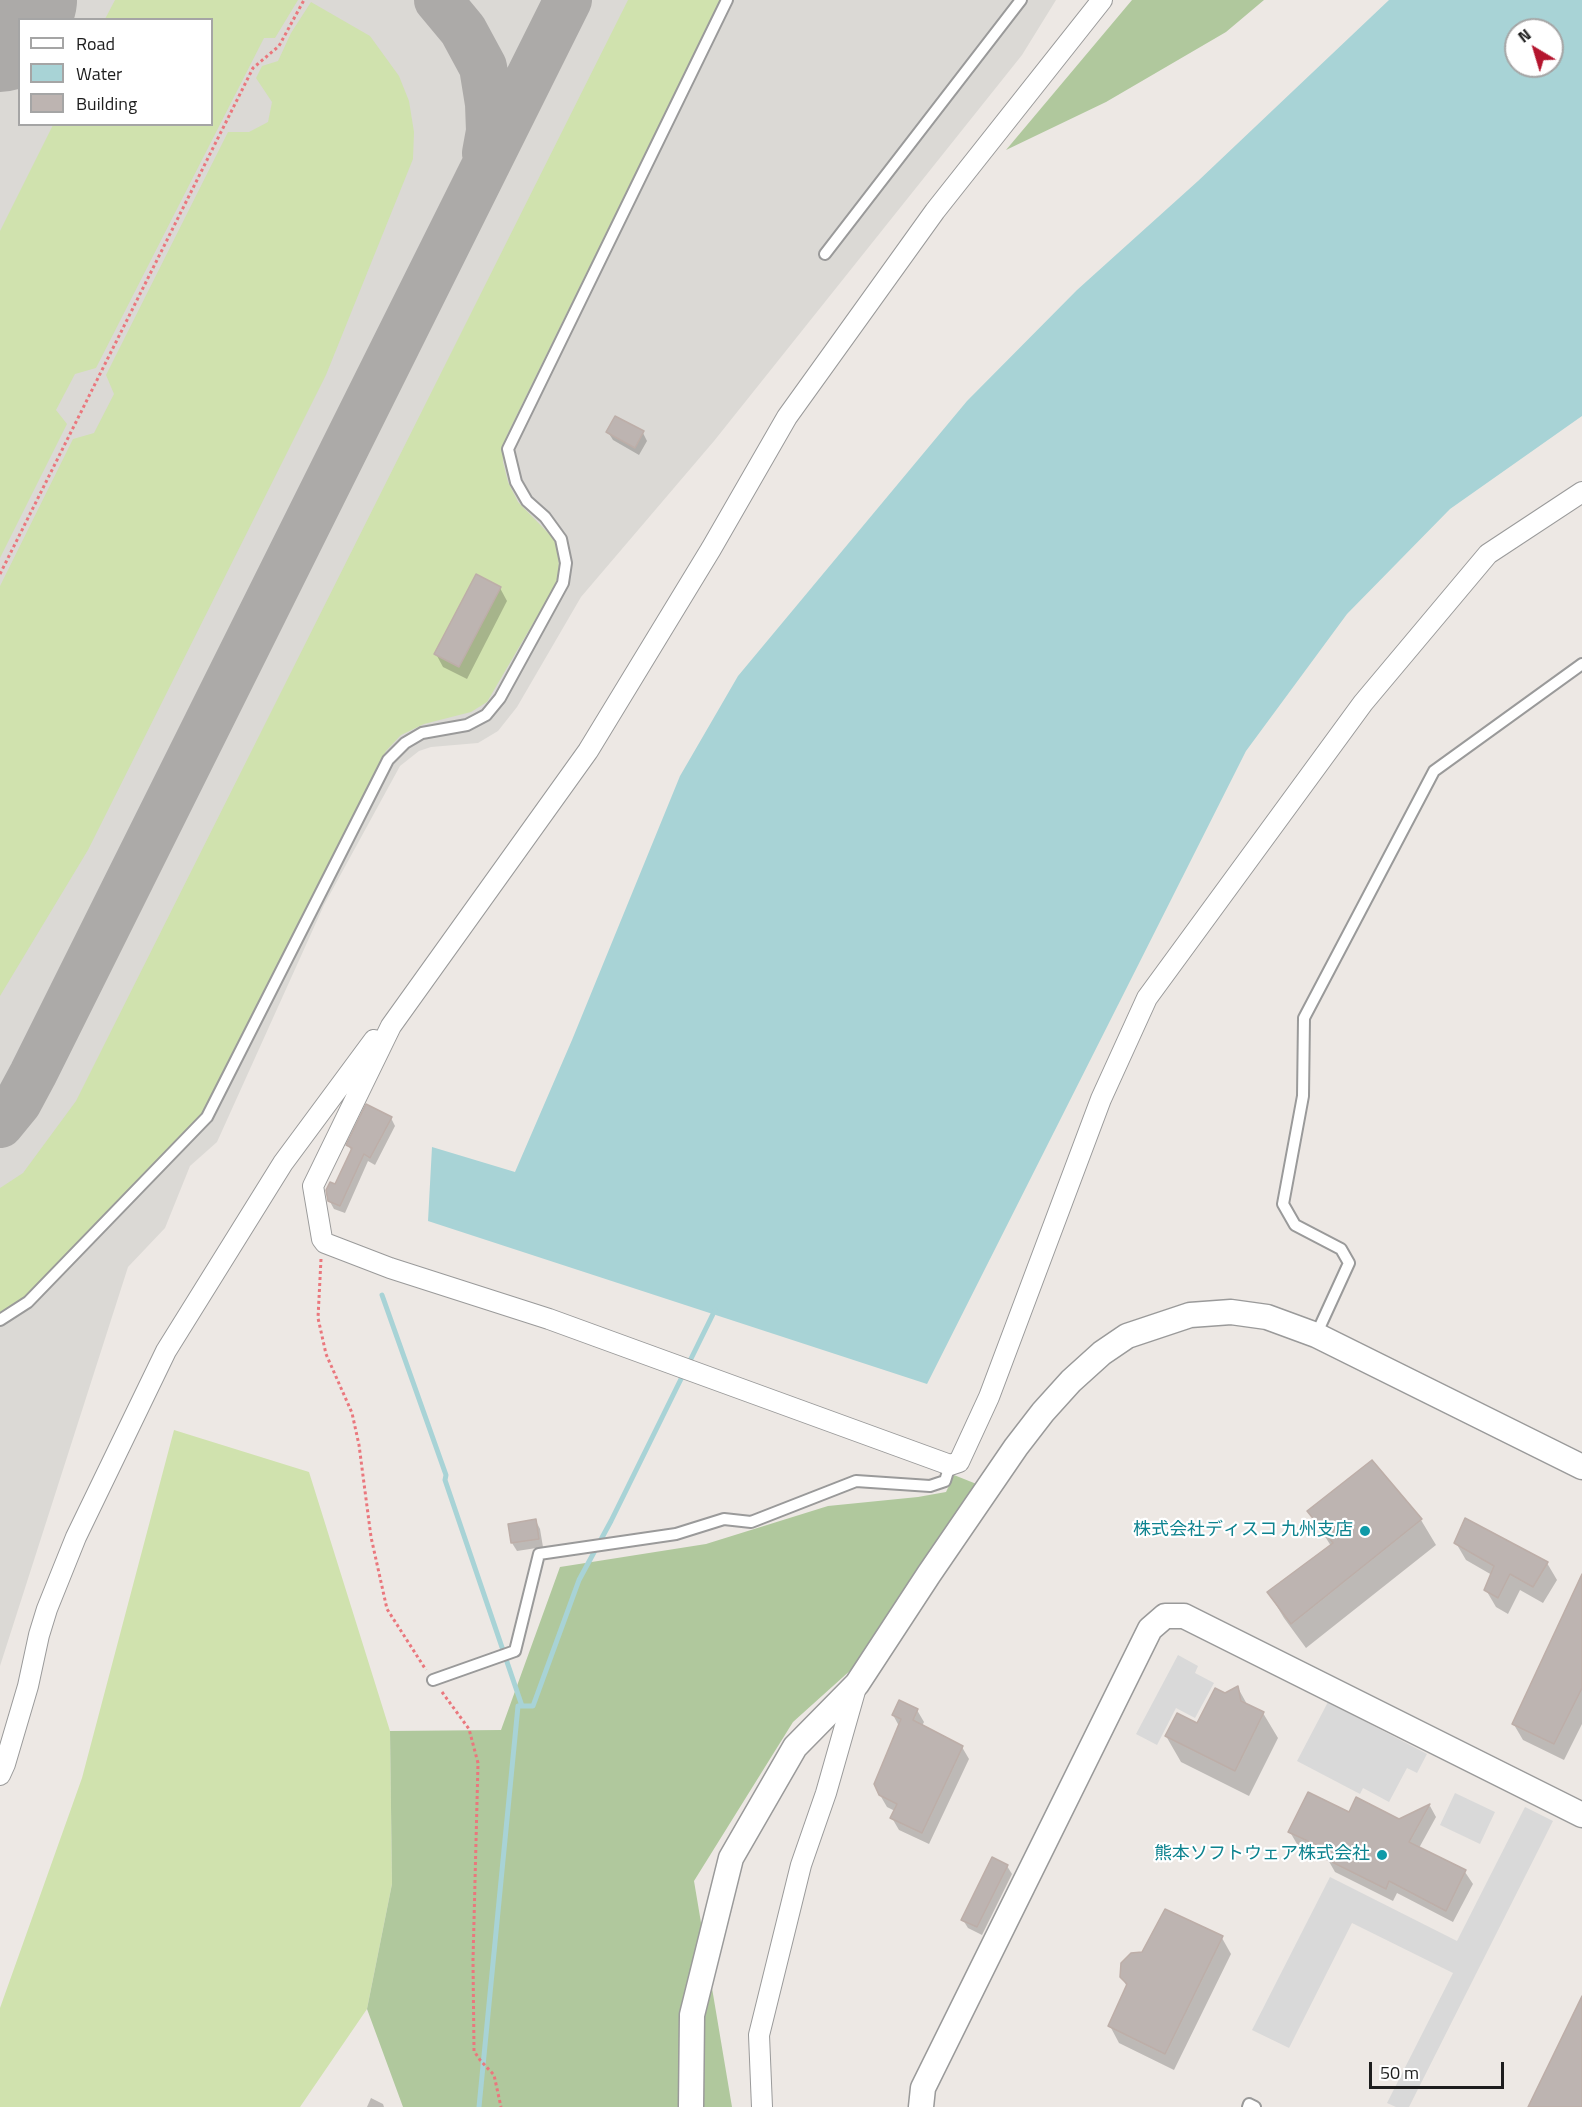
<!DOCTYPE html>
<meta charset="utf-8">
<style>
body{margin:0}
#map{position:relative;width:1582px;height:2107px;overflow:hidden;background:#ede8e4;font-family:"Titillium Web",sans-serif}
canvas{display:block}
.legend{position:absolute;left:18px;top:18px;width:195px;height:108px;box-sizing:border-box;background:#fff;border:2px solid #a5a5a5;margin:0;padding:8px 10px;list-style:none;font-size:18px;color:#1d1d1d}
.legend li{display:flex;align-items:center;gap:12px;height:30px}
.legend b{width:30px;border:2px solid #a5a5a5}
.north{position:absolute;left:1504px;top:18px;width:60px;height:60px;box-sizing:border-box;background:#fff;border:2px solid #a5a5a5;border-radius:50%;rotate:322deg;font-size:16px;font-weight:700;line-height:24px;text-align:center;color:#1d1d1d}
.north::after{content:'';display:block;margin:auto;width:21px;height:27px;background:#b4152e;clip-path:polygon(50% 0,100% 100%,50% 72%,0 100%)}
.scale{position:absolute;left:1369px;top:2062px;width:135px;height:27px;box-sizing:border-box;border:3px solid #1d1d1d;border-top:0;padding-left:8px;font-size:18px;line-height:21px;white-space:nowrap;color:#1d1d1d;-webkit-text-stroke:4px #fff;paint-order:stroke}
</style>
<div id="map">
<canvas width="1582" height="2107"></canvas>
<ul class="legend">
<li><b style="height:8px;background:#fff"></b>Road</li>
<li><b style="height:16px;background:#a8d3d6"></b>Water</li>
<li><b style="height:16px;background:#bdb4b1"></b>Building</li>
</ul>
<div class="north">N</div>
<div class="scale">50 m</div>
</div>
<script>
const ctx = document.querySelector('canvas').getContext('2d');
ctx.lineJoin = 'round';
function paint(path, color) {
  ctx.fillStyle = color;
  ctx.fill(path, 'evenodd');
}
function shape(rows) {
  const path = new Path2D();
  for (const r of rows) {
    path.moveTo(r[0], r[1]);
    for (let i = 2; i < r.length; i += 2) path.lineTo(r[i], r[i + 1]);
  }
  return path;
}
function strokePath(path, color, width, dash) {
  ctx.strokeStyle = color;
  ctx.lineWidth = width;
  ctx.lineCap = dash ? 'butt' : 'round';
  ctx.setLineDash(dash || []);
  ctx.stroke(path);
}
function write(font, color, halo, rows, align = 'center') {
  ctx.font = font + ' "Titillium Web","Noto Sans JP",sans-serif';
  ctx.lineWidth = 4.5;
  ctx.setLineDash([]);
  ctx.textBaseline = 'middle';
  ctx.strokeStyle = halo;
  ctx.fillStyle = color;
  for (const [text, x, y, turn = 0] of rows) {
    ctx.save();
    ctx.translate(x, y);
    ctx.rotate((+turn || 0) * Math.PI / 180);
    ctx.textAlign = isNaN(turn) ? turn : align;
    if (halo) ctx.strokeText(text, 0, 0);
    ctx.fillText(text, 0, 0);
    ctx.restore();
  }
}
paint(shape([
 [0,0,1056,0,1022,55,714,441,581,597,517,707,498,731,478,743,431,747,419,751,400,766,324,905,217,1142,190,1166,165,1228,128,1267,0,1666],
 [20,20,212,20,212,124,20,124]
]), '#dbd9d5');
paint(shape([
 [115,0,298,0,275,38,264,38,96,368,75,374,56,410,67,424,0,558,0,231,53,125,212,124,212,20,105,19],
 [628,0,720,0,507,435,503,450,503,462,508,482,518,502,551,536,558,547,559,569,556,584,487,702,471,712,424,724,401,735,386,751,206,1111,26,1296,0,1314,0,1188,23,1173,76,1101],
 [311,2,370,36,399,76,409,101,414,132,413,159,326,375,88,850,0,996,0,586,73,439,94,433,114,394,106,375,228,132,249,132,268,122,272,102,256,78,262,66,278,61,291,33],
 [174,1430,309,1472,390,1731,392,1884,367,2009,300,2107,0,2107,0,2008,82,1778]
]), '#d0e2ae');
paint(shape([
 [1132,0,1264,0,1226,32,1106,102,1006,150],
 [954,1475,984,1487,863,1659,793,1722,694,1881,732,2107,403,2107,367,2009,392,1884,390,1731,501,1730,560,1567,706,1544,828,1506,918,1497,946,1492]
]), '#b0c89d');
paint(shape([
 [1178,1655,1198,1666,1195,1673,1214,1683,1195,1718,1176,1708,1157,1745,1136,1734],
 [1328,1702,1427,1754,1417,1773,1407,1768,1389,1802,1363,1788,1360,1794,1297,1761],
 [1455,1793,1495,1812,1480,1844,1440,1825],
 [1525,1807,1553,1821,1409,2107,1396,2107,1387,2103,1453,1973,1352,1923,1289,2048,1252,2030,1330,1877,1457,1941]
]), '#d9d9d9');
paint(shape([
 [1389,0,1582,0,1582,416,1450,509,1347,614,1246,751,927,1384,428,1221,432,1147,515,1172,572,1040,680,776,738,676,967,401,1077,290,1198,181],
 [1516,30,1552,30,1552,66,1516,66]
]), '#a8d3d6');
paint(shape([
 [608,432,643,433,647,441,639,455,613,440],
 [477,576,500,588,507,601,467,679,443,667,436,654],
 [391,1118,395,1126,375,1165,368,1161,345,1213,334,1209,329,1200,352,1152,348,1145],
 [1309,1511,1421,1520,1436,1545,1306,1648,1284,1618,1269,1593,1331,1546],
 [536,1521,540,1529,543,1547,517,1551,512,1543,509,1525],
 [1456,1543,1547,1563,1557,1580,1543,1603,1520,1590,1508,1614,1496,1607,1486,1590,1492,1575,1466,1560],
 [1582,1594,1582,1724,1564,1760,1523,1740,1513,1723],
 [1238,1688,1248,1706,1263,1713,1278,1738,1249,1796,1181,1762,1166,1736,1198,1725,1225,1695],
 [917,1710,924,1722,922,1726,962,1747,969,1759,929,1844,899,1830,892,1818,895,1811,887,1807,880,1795,899,1726,893,1715],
 [1430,1806,1436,1817,1419,1848,1465,1872,1473,1884,1453,1922,1397,1893,1393,1901,1335,1872,1327,1858,1297,1844,1290,1832,1349,1814,1399,1821],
 [1007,1866,1012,1874,982,1935,968,1928,963,1920],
 [1222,1938,1231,1954,1174,2070,1119,2043,1110,2026,1127,1987,1122,1977,1143,1954],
 [371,2098,383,2104,384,2107,367,2107]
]), '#0003');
strokePath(shape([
 [382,1295,446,1475,445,1480,522,1706,518,1706,479,2107],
 [518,1706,533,1706,579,1580,611,1521,715,1310]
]), '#a8d3d6', 5);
strokePath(shape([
 [438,0,463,30,483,67,489,104,490,131,486,153],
 [0,1124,18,1102,33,1074,568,0]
]), '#acaaa8', 48);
strokePath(shape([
 [0,31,16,0]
]), '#acaaa8', 122);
const building = shape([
 [615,416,644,431,635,448,606,432,615,416],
 [476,574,501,587,459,667,434,654,476,574],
 [366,1104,392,1117,370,1158,364,1154,340,1206,328,1201,326,1190,330,1182,335,1184,352,1148,346,1145,366,1104],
 [1372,1460,1422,1519,1291,1624,1267,1592,1333,1543,1307,1511,1372,1460],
 [1465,1518,1548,1562,1533,1587,1510,1574,1498,1598,1484,1590,1494,1566,1454,1543,1465,1518],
 [536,1519,539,1539,511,1543,508,1524,536,1519],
 [1582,1574,1582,1688,1554,1744,1512,1724,1582,1574],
 [1238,1686,1241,1701,1264,1712,1235,1771,1165,1736,1177,1713,1197,1723,1215,1688,1225,1693,1238,1686],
 [899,1700,918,1709,913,1720,963,1746,922,1833,890,1818,897,1804,879,1795,874,1784,901,1719,892,1715,899,1700],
 [1308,1792,1349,1812,1356,1797,1399,1819,1430,1804,1409,1842,1466,1870,1446,1911,1389,1881,1386,1889,1326,1859,1330,1851,1288,1832,1308,1792],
 [992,1857,1008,1865,977,1927,961,1920,992,1857],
 [1165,1909,1223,1936,1165,2054,1108,2026,1127,1984,1120,1977,1121,1963,1131,1953,1142,1952,1165,1909],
 [1582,1996,1582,2107,1528,2107,1582,1996]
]);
paint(building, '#bdb4b1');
strokePath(building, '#bdaea8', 1.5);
const service = shape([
 [825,254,1021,0],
 [0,1320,28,1302,207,1117,388,760,405,743,422,733,467,725,486,715,500,698,563,583,566,563,561,539,545,517,527,501,516,482,508,449,727,0],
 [1316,1335,1349,1263,1341,1249,1295,1225,1283,1204,1303,1096,1304,1018,1434,771,1582,664],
 [433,1680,515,1651,539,1554,676,1534,724,1519,751,1522,856,1481,930,1486,945,1481,950,1465],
 [1248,2107,1249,2104,1255,2107]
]);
const minor = shape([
 [1102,0,935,211,787,417,711,549,588,751,391,1026,313,1186,322,1239,325,1243,390,1268,549,1319,950,1465,959,1462,989,1397,1101,1099,1147,998,1363,703,1488,554,1582,492],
 [0,1775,5,1764,28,1686,39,1635,47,1609,76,1537,166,1351,283,1163,374,1040],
 [762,2107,759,2035,801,1865,826,1793,857,1684]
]);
const tertiary = shape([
 [691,2107,692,2015,731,1858,795,1747,857,1684,929,1574,1016,1447,1043,1412,1071,1381,1102,1353,1127,1336,1190,1315,1231,1312,1267,1317,1316,1335,1582,1467],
 [921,2107,923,2088,1150,1629,1165,1616,1184,1616,1582,1815]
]);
strokePath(service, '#9a9a9a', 14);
strokePath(minor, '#9a9a9a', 22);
strokePath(tertiary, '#9a9a9a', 27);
strokePath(shape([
 [0,574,253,68,279,46,304,0],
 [321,1259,318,1318,326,1354,352,1413,359,1445,371,1537,387,1609,426,1670],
 [442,1692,469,1729,478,1763,473,1960,474,2051,480,2060,494,2075,501,2107]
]), '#ea777d', 3, [3, 3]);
strokePath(service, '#fff', 10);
strokePath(minor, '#fff', 20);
strokePath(tertiary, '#fff', 24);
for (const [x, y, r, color] of [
 [1365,1531,6,"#0f9aa8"],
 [1382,1855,6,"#0f9aa8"]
]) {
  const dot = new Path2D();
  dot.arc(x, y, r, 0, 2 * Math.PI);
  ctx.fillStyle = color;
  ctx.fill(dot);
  strokePath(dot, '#fff', 2);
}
write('18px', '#0d838f', '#fff', [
 ["株式会社ディスコ 九州支店",1353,1531],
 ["熊本ソフトウェア株式会社",1370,1855]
], 'right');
</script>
